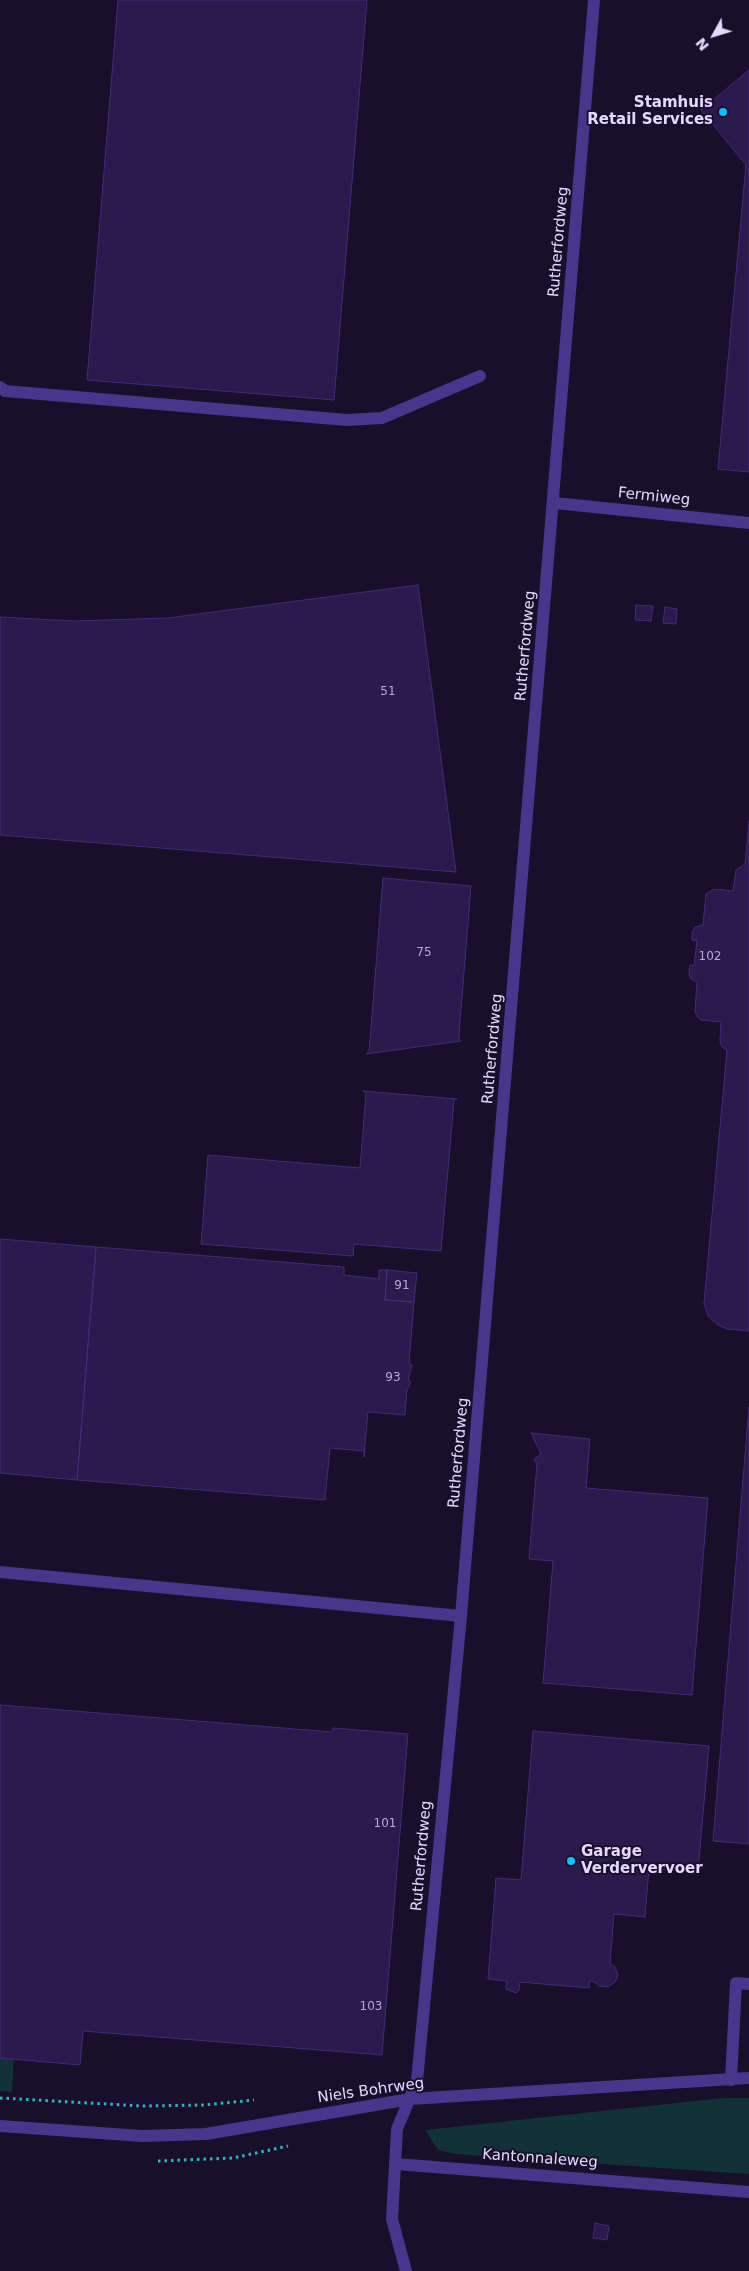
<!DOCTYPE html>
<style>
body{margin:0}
#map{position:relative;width:749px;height:2271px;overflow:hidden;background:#180f2b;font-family:"DejaVu Sans",sans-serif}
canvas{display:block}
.north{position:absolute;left:689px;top:10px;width:50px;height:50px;-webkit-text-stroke:4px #180f2b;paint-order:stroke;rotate:231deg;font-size:14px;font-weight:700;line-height:20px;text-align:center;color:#e3d9ff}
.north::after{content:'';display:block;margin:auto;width:18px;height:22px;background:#e3d9ff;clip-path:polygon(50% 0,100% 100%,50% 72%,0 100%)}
</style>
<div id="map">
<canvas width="749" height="2271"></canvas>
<div class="north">N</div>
</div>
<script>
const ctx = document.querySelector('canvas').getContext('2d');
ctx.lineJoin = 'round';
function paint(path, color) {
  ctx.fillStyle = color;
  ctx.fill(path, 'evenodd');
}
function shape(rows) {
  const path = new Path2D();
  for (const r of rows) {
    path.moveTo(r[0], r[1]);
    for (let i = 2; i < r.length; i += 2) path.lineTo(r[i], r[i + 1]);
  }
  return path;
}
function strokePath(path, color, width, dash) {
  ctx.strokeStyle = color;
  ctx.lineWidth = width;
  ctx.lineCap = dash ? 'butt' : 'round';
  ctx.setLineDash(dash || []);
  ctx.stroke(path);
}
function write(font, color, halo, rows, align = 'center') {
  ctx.font = font + ' "DejaVu Sans",sans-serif';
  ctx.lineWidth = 4;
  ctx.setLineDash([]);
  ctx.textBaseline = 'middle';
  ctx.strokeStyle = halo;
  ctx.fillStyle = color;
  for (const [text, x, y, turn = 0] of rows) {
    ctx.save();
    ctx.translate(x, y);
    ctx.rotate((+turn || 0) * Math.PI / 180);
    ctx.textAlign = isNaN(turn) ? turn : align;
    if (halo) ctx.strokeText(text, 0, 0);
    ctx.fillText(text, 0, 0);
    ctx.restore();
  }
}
paint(shape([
 [0,2058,14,2059,12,2092,0,2091],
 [723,2098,749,2098,749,2174,455,2154,438,2150,425,2130]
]), '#113236');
const building = shape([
 [118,0,367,0,334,400,87,380,118,0],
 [749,70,749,472,718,469,746,165,701,110,749,70],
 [418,585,456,872,0,835,0,617,73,621,168,618,418,585],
 [636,605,653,606,651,621,635,620,636,605],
 [665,607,677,609,676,624,663,623,665,607],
 [749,821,749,1331,727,1329,718,1325,708,1316,704,1303,727,1050,722,1047,720,1041,721,1022,701,1020,697,1016,695,1011,697,982,691,979,689,974,690,965,694,966,697,940,692,940,692,933,695,927,703,925,706,894,714,889,733,891,736,870,745,864,749,821],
 [383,878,471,886,459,1034,459,1039,461,1041,366,1054,369,1052,383,878],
 [363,1091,457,1099,454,1100,441,1251,354,1244,353,1256,201,1244,208,1155,360,1168,366,1093,363,1091],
 [0,1239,96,1247,77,1480,0,1473,0,1239],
 [96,1247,344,1267,344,1275,379,1279,379,1270,387,1270,385,1300,414,1302,409,1363,412,1365,408,1380,411,1382,407,1390,405,1415,368,1412,364,1457,364,1451,330,1448,325,1500,77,1480,96,1247],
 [387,1270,417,1273,414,1302,385,1300,387,1270],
 [749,1407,749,1844,713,1841,749,1407],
 [531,1433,590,1439,586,1488,708,1498,692,1695,543,1683,553,1561,529,1559,537,1464,534,1459,541,1454,531,1433],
 [0,1705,332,1732,333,1728,408,1734,382,2055,83,2031,80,2065,0,2058,0,1705],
 [533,1731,709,1746,698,1872,649,1868,645,1917,614,1914,610,1963,615,1967,618,1975,615,1982,608,1987,599,1986,595,1982,589,1981,589,1988,520,1982,519,1990,516,1993,506,1989,507,1981,488,1979,496,1878,521,1880,533,1731],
 [595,2223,609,2226,607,2240,593,2238,595,2223]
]);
paint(building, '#2b1a4d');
strokePath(building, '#452a7b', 1);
strokePath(shape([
 [0,2098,142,2106,204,2105,254,2100],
 [158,2161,233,2158,288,2146]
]), '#28b9c4', 3, [2.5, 4]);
strokePath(shape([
 [0,387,5,391,347,420,382,418,480,376],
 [555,503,749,523],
 [0,1572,461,1616],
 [731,2080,736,1983,749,1984],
 [0,2126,142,2136,206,2134,410,2099,749,2078],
 [396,2164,749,2192],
 [406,2271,392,2219,397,2129,417,2081,461,1616,594,0]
]), '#46378d', 12);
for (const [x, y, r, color] of [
 [723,112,5,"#05c4ff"],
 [571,1861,5,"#05c4ff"]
]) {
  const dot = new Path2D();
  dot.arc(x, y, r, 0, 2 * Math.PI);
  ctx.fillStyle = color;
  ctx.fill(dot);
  strokePath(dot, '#180f2b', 2);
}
write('12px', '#b5a9d2', null, [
 ["51",388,692],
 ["75",424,953],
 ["102",710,957],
 ["91",402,1286],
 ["93",393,1378],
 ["101",385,1824],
 ["103",371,2007]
]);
write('bold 15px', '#e3d9ff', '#180f2b', [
 ["Stamhuis",713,103],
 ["Retail Services",713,120],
 ["Garage",581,1852,"left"],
 ["Verdervervoer",581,1869,"left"]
], 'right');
write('15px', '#e3d9ff', '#180f2b', [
 ["Rutherfordweg",559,242,-85],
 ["Fermiweg",654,497,6],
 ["Rutherfordweg",526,646,-85],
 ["Rutherfordweg",493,1049,-85],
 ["Rutherfordweg",459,1453,-85],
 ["Rutherfordweg",422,1856,-85],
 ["Niels Bohrweg",371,2091,-8],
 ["Kantonnaleweg",540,2159,4]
]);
</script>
